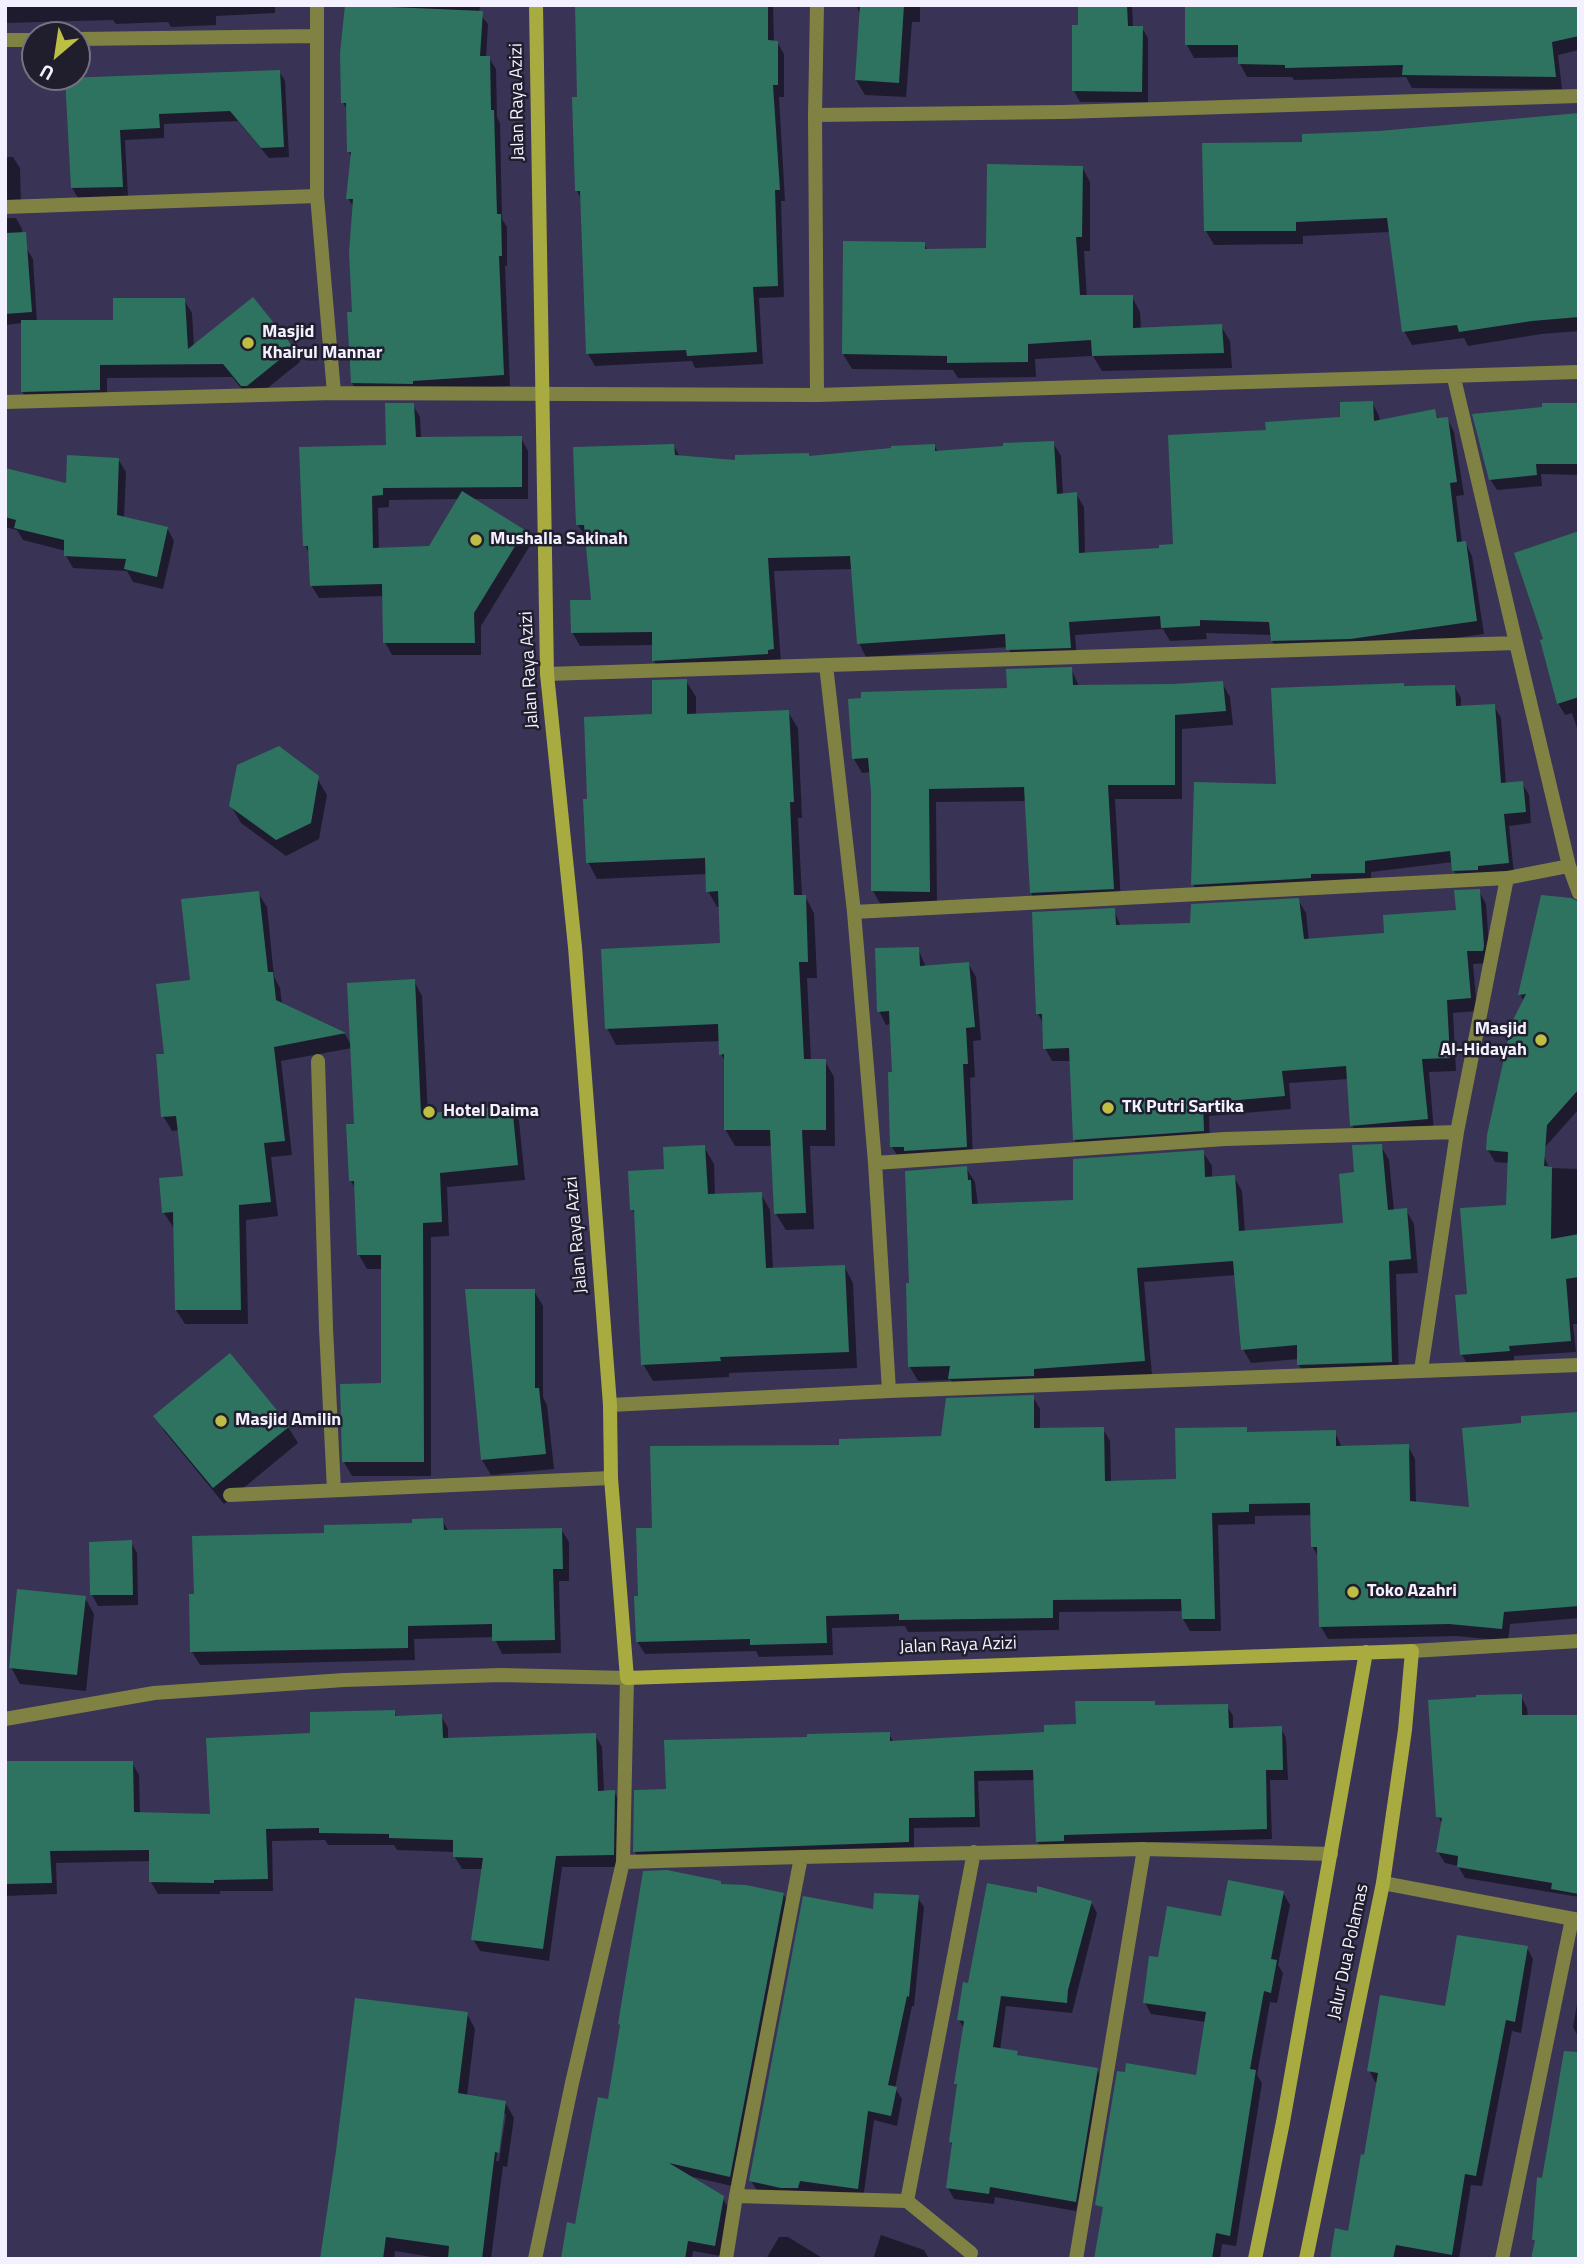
<!DOCTYPE html>
<style>
body{margin:0}
#map{position:relative;width:1584px;height:2264px;overflow:hidden;background:#393356;font-family:"Titillium Web",sans-serif}
canvas{display:block}
.frame{position:absolute;inset:0;border:7px solid #f3f1ff;pointer-events:none}
.north{position:absolute;left:21px;top:21px;width:70px;height:70px;box-sizing:border-box;background:#201e2d;border:2px solid #747281;border-radius:50%;rotate:209deg;font-size:19px;font-weight:700;line-height:28px;text-align:center;color:#f3f1ff}
.north::after{content:'';display:block;margin:auto;width:24px;height:32px;background:#bcbf43;clip-path:polygon(50% 0,100% 100%,50% 72%,0 100%)}
</style>
<div id="map">
<canvas width="1584" height="2264"></canvas>
<div class="frame"></div>
<div class="north">U</div>
</div>
<script>
const ctx = document.querySelector('canvas').getContext('2d');
ctx.lineJoin = 'round';
function paint(path, color) {
  ctx.fillStyle = color;
  ctx.fill(path, 'evenodd');
}
function shape(rows) {
  const path = new Path2D();
  for (const r of rows) {
    path.moveTo(r[0], r[1]);
    for (let i = 2; i < r.length; i += 2) path.lineTo(r[i], r[i + 1]);
  }
  return path;
}
function strokePath(path, color, width, dash) {
  ctx.strokeStyle = color;
  ctx.lineWidth = width;
  ctx.lineCap = dash ? 'butt' : 'round';
  ctx.setLineDash(dash || []);
  ctx.stroke(path);
}
function write(font, color, halo, rows, align = 'center') {
  ctx.font = font + ' "Titillium Web",sans-serif';
  ctx.lineWidth = 5;
  ctx.setLineDash([]);
  ctx.textBaseline = 'middle';
  ctx.strokeStyle = halo;
  ctx.fillStyle = color;
  for (const [text, x, y, turn = 0] of rows) {
    ctx.save();
    ctx.translate(x, y);
    ctx.rotate((+turn || 0) * Math.PI / 180);
    ctx.textAlign = isNaN(turn) ? turn : align;
    if (halo) ctx.strokeText(text, 0, 0);
    ctx.fillText(text, 0, 0);
    ctx.restore();
  }
}
paint(shape([
 [5,5,275,5,275,13,216,16,216,25,171,27,168,22,116,24,113,20,5,23],
 [346,5,480,5,479,13,488,24,486,58,489,58,496,69,497,117,500,123,502,219,507,227,507,266,505,266,510,386,359,394,352,383,354,208,348,198,352,158,349,152,348,112,343,102],
 [577,5,773,5,774,42,777,42,784,54,784,97,779,97,785,201,781,201,784,297,759,298,763,364,695,368,692,361,595,366,588,354,582,201,577,191,578,98],
 [856,5,920,5,920,22,912,22,906,97,865,95,856,80,861,16],
 [1079,5,1132,5,1133,27,1142,28,1148,38,1148,102,1080,102,1074,91,1080,27],
 [1579,5,1579,50,1558,55,1562,89,1412,88,1406,77,1294,80,1292,77,1247,77,1240,64,1240,57,1194,58,1187,45],
 [279,71,285,81,289,157,269,158,238,121,164,124,164,138,125,140,128,196,78,198,72,188,66,79],
 [1579,115,1579,331,1541,334,1468,346,1464,338,1412,345,1404,331,1390,232,1303,236,1303,244,1214,245,1206,231,1304,144,1380,133],
 [5,157,13,157,20,168,21,207,5,211],
 [1082,167,1090,182,1090,251,1084,251,1087,297,1132,297,1140,312,1141,330,1221,326,1230,341,1232,368,1102,371,1093,356,1035,359,1036,377,958,378,953,370,852,369,843,354,924,244,928,251,988,250],
 [5,218,16,218,22,229,23,248,26,248,33,259,37,322,115,322,184,300,192,313,194,347,293,349,300,362,255,398,250,399,232,377,107,378,107,402,30,405,22,391,23,323,5,325],
 [1372,402,1379,416,1380,421,1434,411,1439,419,1447,418,1454,432,1464,495,1456,496,1462,543,1465,542,1472,556,1484,634,1358,651,1280,654,1272,641,1272,635,1206,633,1207,639,1170,641,1163,629,1075,635,1077,660,1015,662,1008,647,866,657,859,643,852,569,774,571,781,662,661,674,654,661,654,645,580,646,572,632,593,601,586,538,578,525,673,445,680,457,737,462,808,455,810,458,934,445,938,452,1053,443,1061,456,1063,495,1076,494,1084,507,1085,555,1161,550,1174,545,1268,432,1342,419],
 [413,405,420,417,421,438,521,438,528,451,528,499,472,499,524,532,531,544,481,626,481,655,392,655,385,642,384,596,319,598,311,585,310,555,305,545,388,447],
 [459,499,430,548,379,550,378,508,389,507,389,500],
 [1579,405,1579,475,1541,474,1542,486,1497,490,1490,479],
 [118,459,126,472,124,518,167,528,174,541,163,589,133,582,127,571,73,568,66,556,66,551,23,540,17,530,5,527,5,469,68,485],
 [1579,533,1579,734,1572,713,1565,715,1558,703,1545,640],
 [1071,669,1079,686,1173,686,1222,683,1230,697,1233,725,1182,729,1182,799,1115,799,1121,902,1039,907,1031,893,1026,801,936,802,937,905,881,905,873,891,871,772,862,773,854,759,1009,690],
 [686,681,696,697,696,715,788,712,798,728,802,818,798,818,802,896,805,896,814,913,817,978,807,978,811,1061,825,1061,834,1077,835,1146,810,1146,814,1229,786,1230,776,1214,773,1146,735,1146,725,1129,725,1061,721,1054,721,1041,616,1045,607,1028,721,945,720,907,717,907,708,891,707,874,597,879,588,862,589,801,654,716],
 [1454,686,1461,698,1461,708,1494,706,1501,718,1506,785,1522,783,1529,795,1531,823,1509,826,1514,874,1460,882,1454,871,1453,862,1371,872,1371,884,1200,896,1193,884,1278,786,1404,688],
 [317,778,327,795,319,839,286,856,241,823,231,806],
 [1479,891,1486,904,1490,960,1490,963,1473,964,1477,1011,1453,1013,1456,1071,1429,1072,1434,1132,1359,1138,1352,1125,1348,1079,1289,1083,1291,1109,1209,1116,1210,1143,1082,1152,1074,1139,1071,1061,1052,1061,1045,1048,1044,1025,1038,1014,1114,910,1121,927,1192,924,1298,900,1306,913,1309,941,1386,935,1458,911],
 [258,893,267,907,274,977,280,988,282,1004,345,1034,352,1047,414,981,422,996,428,1115,511,1106,519,1121,525,1180,447,1187,449,1236,431,1237,431,1476,352,1476,344,1462,382,1385,383,1269,367,1269,359,1255,356,1190,351,1181,356,1125,352,1048,281,1061,292,1155,271,1157,278,1216,246,1220,248,1324,185,1324,176,1310,175,1227,173,1227,164,1213,185,1178,180,1130,172,1131,163,1116,166,1055,192,982],
 [1579,904,1579,1109,1537,1156,1544,1156,1549,1168,1579,1169,1579,1324,1573,1324,1576,1352,1514,1356,1514,1361,1468,1365,1462,1355,1469,1296,1508,1207,1509,1163,1495,1162,1488,1150,1524,1002,1520,994],
 [918,949,926,967,968,963,976,977,981,1040,973,1041,975,1077,970,1078,973,1160,900,1160,892,1147,894,1074,891,1024,886,1025,879,1011],
 [1381,1146,1389,1160,1394,1211,1406,1210,1414,1224,1418,1273,1396,1274,1399,1375,1307,1379,1299,1365,1299,1359,1251,1363,1243,1349,1236,1275,1144,1282,1152,1375,958,1393,951,1380,918,1381,910,1367,908,1285,911,1285,966,1168,975,1182,978,1205,1075,1202,1203,1152,1212,1166,1212,1178,1234,1177,1242,1191,1245,1233,1345,1225,1356,1174],
 [704,1147,714,1164,715,1196,761,1194,770,1210,773,1269,844,1266,853,1283,857,1368,729,1373,729,1377,653,1381,643,1364,636,1217,632,1209,665,1171],
 [467,1291,534,1291,543,1306,543,1397,547,1405,554,1469,491,1475,482,1460],
 [1033,1397,1040,1409,1040,1430,1103,1429,1110,1441,1111,1482,1178,1481,1246,1429,1249,1434,1335,1432,1342,1448,1408,1446,1415,1459,1416,1503,1470,1509,1523,1425,1579,1413,1579,1618,1510,1624,1508,1641,1457,1636,1328,1639,1321,1627,1319,1558,1312,1546,1312,1515,1255,1516,1255,1524,1218,1525,1221,1631,1190,1631,1183,1619,1183,1611,1059,1612,1059,1630,908,1632,905,1626,832,1628,833,1655,759,1657,756,1651,645,1654,637,1641,640,1598,654,1530,841,1446,942,1438],
 [155,1416,288,1427,298,1443,224,1504,165,1432],
 [442,1520,449,1532,561,1529,569,1542,569,1581,559,1581,561,1653,502,1654,494,1637,414,1639,415,1660,200,1665,192,1652,326,1535],
 [131,1542,137,1553,138,1605,98,1606,92,1595],
 [85,1598,94,1614,86,1691,20,1684,11,1667],
 [1521,1696,1527,1708,1528,1717,1579,1717,1579,1897,1465,1878,1458,1866,1445,1863,1438,1852,1442,1824,1438,1816],
 [1154,1703,1156,1707,1227,1706,1233,1716,1233,1729,1281,1728,1286,1738,1288,1780,1270,1780,1272,1839,1069,1845,1043,1852,1037,1841,1035,1780,978,1781,980,1827,914,1828,914,1852,640,1862,635,1852,668,1791,809,1739,889,1734,894,1743,1046,1734],
 [394,1712,397,1717,441,1716,448,1728,448,1739,595,1735,602,1747,604,1792,614,1792,621,1804,619,1867,562,1867,549,1961,480,1951,473,1939,483,1869,462,1869,455,1857,455,1852,397,1850,394,1845,328,1845,325,1840,272,1841,273,1891,220,1891,220,1894,158,1894,151,1882,151,1861,56,1863,57,1894,5,1896,5,1763,132,1763,139,1775,140,1814,212,1815,312,1735],
 [722,1886,783,1894,790,1905,736,2187,689,2176,722,2197,729,2209,721,2256,693,2251,692,2259,563,2259,577,2226,609,2101,621,2027,619,2024],
 [1283,1893,1290,1905,1278,1965,1283,1973,1277,2003,1270,2002,1257,2075,1262,2083,1236,2246,1222,2244,1220,2259,1105,2259,1197,2077,1206,2022,1151,2014,1145,2003,1160,1959,1223,1918],
 [917,1897,924,1907,914,2006,912,2006,895,2088,902,2099,897,2126,874,2120,863,2199,805,2191,804,2198,757,2191,751,2180,875,1911],
 [1091,1902,1097,1913,1072,2013,1006,2006,1000,2050,1016,2053,1019,2057,1097,2070,1103,2080,1076,2211,995,2197,994,2204,954,2199,948,2188,953,2147,950,2142,958,2087,956,2083,965,2030,959,2020,970,1985],
 [1527,1948,1533,1959,1521,2033,1512,2031,1482,2186,1471,2185,1459,2259,1332,2259,1349,2233,1365,2157,1378,2082,1375,2082,1369,2070],
 [1579,1993,1579,2038,1573,2027],
 [467,2014,475,2029,467,2096,505,2102,514,2118,507,2167,503,2166,491,2259,444,2259,395,2251,394,2259,322,2259],
 [503,2114,506,2114,499,2161,496,2161],
 [881,2235,924,2250,929,2259,873,2259],
 [779,2237,788,2237,824,2259,766,2259]
]), '#0007');
paint(shape([
 [345,5,483,11,480,56,490,56,491,110,494,110,497,214,501,214,502,256,499,256,504,375,413,381,413,384,351,383,347,312,352,312,349,253,353,199,346,199,351,152,347,152,346,103,341,103,340,53],
 [575,5,768,5,768,40,778,41,778,85,773,85,780,190,775,190,778,286,753,287,757,352,687,356,686,350,586,354,580,191,575,191,572,97,577,97],
 [860,5,904,5,899,83,855,80],
 [1078,5,1127,5,1128,26,1143,26,1142,92,1072,91,1072,25,1078,25],
 [1185,5,1579,5,1579,36,1552,42,1556,77,1402,75,1403,65,1285,68,1285,65,1238,64,1238,45,1185,45],
 [280,70,284,147,261,148,230,111,159,114,160,128,120,130,123,187,71,188,65,78],
 [1579,113,1579,317,1532,321,1459,332,1457,325,1402,332,1387,218,1296,222,1296,231,1204,231,1202,143,1302,142,1302,134,1379,131],
 [987,164,1083,166,1082,237,1076,237,1080,295,1133,295,1133,328,1222,324,1224,353,1092,356,1091,340,1028,344,1028,362,947,363,947,356,842,354,843,241,925,242,925,249,986,248],
 [26,232,32,312,5,314,5,233],
 [253,297,294,348,247,386,241,386,223,364,100,365,100,390,21,392,21,320,113,320,113,298,185,298,188,349],
 [1373,401,1374,421,1435,409,1437,418,1448,417,1457,482,1450,483,1457,542,1466,541,1477,621,1350,639,1271,641,1269,622,1200,620,1200,626,1161,628,1160,616,1069,622,1071,648,1006,650,1005,634,857,644,850,556,768,558,774,649,768,650,768,654,652,661,652,632,571,633,570,600,591,600,584,525,576,525,573,447,674,444,675,455,735,460,735,455,809,453,809,456,891,448,891,446,935,444,935,451,1003,446,1003,443,1054,441,1057,494,1077,492,1079,553,1159,548,1159,545,1173,544,1168,435,1266,430,1265,422,1340,417,1340,402],
 [385,403,414,403,416,437,522,436,522,487,383,488,383,495,372,496,373,548,429,546,462,491,525,530,474,613,475,643,383,643,382,584,310,586,308,546,303,546,299,447,386,445],
 [1542,403,1579,403,1579,464,1536,464,1537,475,1489,480,1472,414,1542,407],
 [67,455,119,458,117,515,168,527,157,577,124,569,126,559,64,556,64,540,14,528,16,520,5,517,5,468,66,483],
 [1579,531,1579,697,1557,704,1540,640,1543,639,1514,553],
 [1072,667,1073,685,1173,684,1223,681,1226,711,1175,715,1175,785,1108,785,1114,889,1030,893,1024,787,929,789,930,892,871,891,871,792,868,758,852,759,848,699,861,698,861,692,1007,688,1006,669],
 [687,679,687,714,789,710,794,802,790,802,794,895,806,895,808,962,799,962,804,1059,826,1059,826,1130,802,1130,806,1213,774,1214,770,1130,724,1130,724,1054,719,1055,718,1024,605,1029,601,949,720,943,718,891,706,892,705,858,586,863,583,799,587,799,584,717,652,714,652,680],
 [1404,683,1404,686,1455,685,1456,706,1495,704,1501,783,1523,781,1526,812,1504,814,1509,863,1478,866,1478,870,1452,871,1450,851,1365,861,1365,873,1311,874,1311,878,1296,879,1191,885,1194,782,1276,784,1271,688],
 [279,746,319,776,311,823,276,840,229,806,237,765],
 [1480,889,1484,946,1483,951,1467,951,1471,998,1447,1000,1450,1058,1422,1059,1428,1119,1350,1126,1346,1066,1282,1071,1285,1096,1203,1103,1204,1131,1073,1140,1069,1048,1043,1049,1042,1014,1036,1014,1032,912,1115,908,1116,925,1190,923,1191,904,1299,898,1304,939,1384,933,1383,915,1456,910,1454,890],
 [259,891,268,972,273,972,276,1000,346,1033,274,1047,285,1141,264,1143,271,1202,239,1205,241,1310,175,1310,173,1212,162,1213,159,1178,183,1176,176,1116,161,1117,156,1054,164,1054,156,984,190,980,181,899],
 [1541,895,1571,898,1579,902,1579,1089,1547,1125,1544,1166,1552,1167,1551,1239,1579,1234,1579,1277,1566,1279,1571,1341,1509,1346,1510,1351,1460,1355,1455,1295,1467,1294,1460,1208,1506,1205,1508,1152,1486,1150,1487,1135,1512,1022,1526,994,1518,995],
 [919,947,920,966,969,962,975,1027,966,1028,968,1064,963,1064,967,1147,904,1151,904,1147,890,1147,888,1072,892,1072,889,1011,877,1012,875,948],
 [415,979,421,1114,512,1105,518,1165,440,1173,442,1222,423,1223,424,1462,342,1462,340,1384,381,1383,381,1255,357,1255,354,1181,349,1181,346,1124,354,1124,347,983],
 [1382,1144,1388,1210,1407,1208,1411,1259,1389,1261,1392,1362,1297,1365,1297,1345,1241,1350,1233,1261,1137,1268,1145,1361,1034,1369,1034,1376,948,1379,950,1366,908,1367,906,1283,909,1283,905,1171,967,1166,968,1180,971,1180,972,1204,1073,1200,1073,1159,1204,1150,1205,1177,1235,1175,1239,1231,1343,1223,1339,1174,1354,1172,1352,1145],
 [705,1145,708,1194,762,1192,766,1268,845,1265,849,1352,720,1357,721,1361,641,1365,634,1210,630,1210,628,1171,664,1169,663,1147],
 [465,1289,535,1289,535,1388,539,1388,546,1454,481,1460],
 [230,1353,290,1426,213,1488,153,1416],
 [1034,1395,1034,1428,1104,1427,1105,1481,1176,1479,1175,1428,1247,1427,1247,1432,1336,1430,1336,1446,1409,1444,1410,1501,1469,1507,1462,1428,1521,1423,1521,1416,1579,1412,1579,1606,1504,1612,1502,1629,1449,1624,1319,1627,1317,1547,1311,1547,1310,1503,1249,1504,1249,1512,1212,1513,1215,1619,1182,1619,1181,1599,1053,1600,1053,1618,899,1620,899,1614,826,1616,827,1643,750,1645,750,1639,636,1642,634,1596,638,1596,636,1528,652,1528,650,1446,839,1445,839,1439,941,1436,946,1398],
 [443,1518,444,1530,562,1528,563,1569,553,1569,555,1640,492,1641,492,1624,408,1626,408,1648,190,1652,189,1594,194,1594,192,1536,324,1533,324,1525,412,1523,412,1519],
 [132,1540,133,1595,90,1595,89,1542],
 [17,1589,86,1596,77,1675,9,1668],
 [1522,1694,1522,1715,1579,1715,1579,1894,1551,1889,1552,1883,1457,1867,1458,1856,1436,1852,1442,1818,1436,1817,1428,1700,1476,1697,1476,1695],
 [1075,1701,1155,1701,1155,1705,1228,1704,1229,1728,1282,1726,1283,1770,1266,1770,1267,1829,1064,1835,1064,1841,1036,1842,1033,1770,974,1771,975,1817,909,1818,909,1842,633,1852,634,1790,666,1789,664,1740,807,1737,807,1734,890,1732,890,1741,1044,1732,1044,1725,1076,1724],
 [395,1710,395,1716,442,1714,443,1738,596,1733,598,1791,615,1790,614,1855,556,1856,543,1949,471,1940,483,1858,453,1857,453,1840,389,1838,389,1834,319,1833,319,1828,266,1829,268,1879,214,1880,214,1883,149,1882,149,1850,50,1851,52,1883,5,1884,5,1761,133,1761,134,1812,210,1814,206,1738,310,1733,310,1712],
 [667,1870,721,1881,721,1884,746,1885,784,1893,730,2177,669,2163,724,2196,715,2246,688,2241,685,2259,561,2259,567,2222,575,2224,598,2097,608,2099,620,2025,618,2024,643,1871],
 [1228,1880,1284,1891,1271,1959,1277,1960,1271,1993,1264,1991,1250,2069,1256,2070,1230,2236,1216,2233,1212,2259,1094,2259,1103,2207,1095,2205,1117,2071,1125,2072,1126,2063,1196,2075,1206,2012,1143,2003,1149,1956,1158,1957,1167,1906,1221,1916],
 [987,1883,1037,1893,1037,1886,1092,1901,1068,1990,1067,2003,1001,1996,993,2047,1018,2051,1017,2055,1098,2068,1076,2202,990,2187,989,2194,946,2188,952,2143,949,2142,957,2084,954,2084,964,2021,957,2020,963,1982,968,1983],
 [874,1893,919,1895,909,1997,907,1996,888,2085,897,2087,891,2116,868,2111,858,2189,800,2181,798,2188,781,2188,749,2181,803,1896,873,1909],
 [1457,1935,1528,1946,1515,2022,1506,2020,1476,2176,1465,2174,1452,2255,1396,2245,1393,2259,1330,2259,1335,2228,1348,2231,1361,2154,1364,2155,1378,2073,1367,2071,1380,1995,1445,2006],
 [355,1998,468,2012,458,2093,506,2101,499,2153,495,2152,482,2259,448,2259,449,2246,386,2237,383,2259,320,2259,336,2151],
 [1564,2051,1579,2052,1579,2259,1531,2259,1535,2240,1532,2240,1537,2177,1542,2178]
]), '#2e735f');
strokePath(shape([
 [317,5,317,196,334,393],
 [77,39,316,36],
 [5,40,35,40],
 [815,115,1063,112,1579,96],
 [5,207,317,196],
 [817,395,1579,372],
 [5,402,334,393,817,395,815,115,817,5],
 [826,665,854,912,1507,878,1569,866,1516,643],
 [547,674,1516,643,1454,378],
 [1569,866,1579,893],
 [854,912,875,1163,889,1391,1579,1365],
 [318,1061,326,1328,334,1490],
 [875,1163,1225,1139,1457,1132],
 [1421,1370,1457,1132,1507,878],
 [610,1405,889,1391],
 [230,1495,611,1478],
 [1412,1651,1579,1641],
 [5,1719,154,1693,344,1680,501,1675,627,1678,623,1862,572,2083,535,2259],
 [801,1857,1144,1849,1331,1854],
 [623,1862,801,1857,736,2196,726,2259],
 [1383,1883,1579,1920],
 [736,2196,907,2201,971,2253],
 [907,2201,974,1852],
 [1076,2259,1144,1849],
 [1502,2259,1572,1919]
]), '#808244', 14);
strokePath(shape([
 [536,5,547,674,575,947,610,1405,611,1478,627,1678,1412,1651,1405,1730,1383,1883,1306,2259],
 [1255,2259,1283,2122,1366,1652]
]), '#a8ab40', 14);
for (const [x, y, r, color] of [
 [248,343,7,"#bcbf43"],
 [476,540,7,"#bcbf43"],
 [1541,1040,7,"#bcbf43"],
 [1108,1108,7,"#bcbf43"],
 [429,1112,7,"#bcbf43"],
 [221,1421,7,"#bcbf43"],
 [1353,1592,7,"#bcbf43"]
]) {
  const dot = new Path2D();
  dot.arc(x, y, r, 0, 2 * Math.PI);
  ctx.fillStyle = color;
  ctx.fill(dot);
  strokePath(dot, '#201e2d', 2.5);
}
write('18px', '#f3f1ff', '#201e2d', [
 ["Jalan Raya Azizi",518,102,-91],
 ["Jalan Raya Azizi",530,670,-93],
 ["Jalan Raya Azizi",577,1235,-95],
 ["Jalan Raya Azizi",958,1646,-2],
 ["Jalur Dua Polamas",1349,1952,-78]
]);
write('bold 18px', '#f3f1ff', '#201e2d', [
 ["Masjid",262,333],
 ["Khairul Mannar",262,354],
 ["Mushalla Sakinah",490,540],
 ["Masjid",1527,1030,"right"],
 ["Al-Hidayah",1527,1051,"right"],
 ["TK Putri Sartika",1122,1108],
 ["Hotel Daima",443,1112],
 ["Masjid Amilin",235,1421],
 ["Toko Azahri",1367,1592]
], 'left');
</script>
